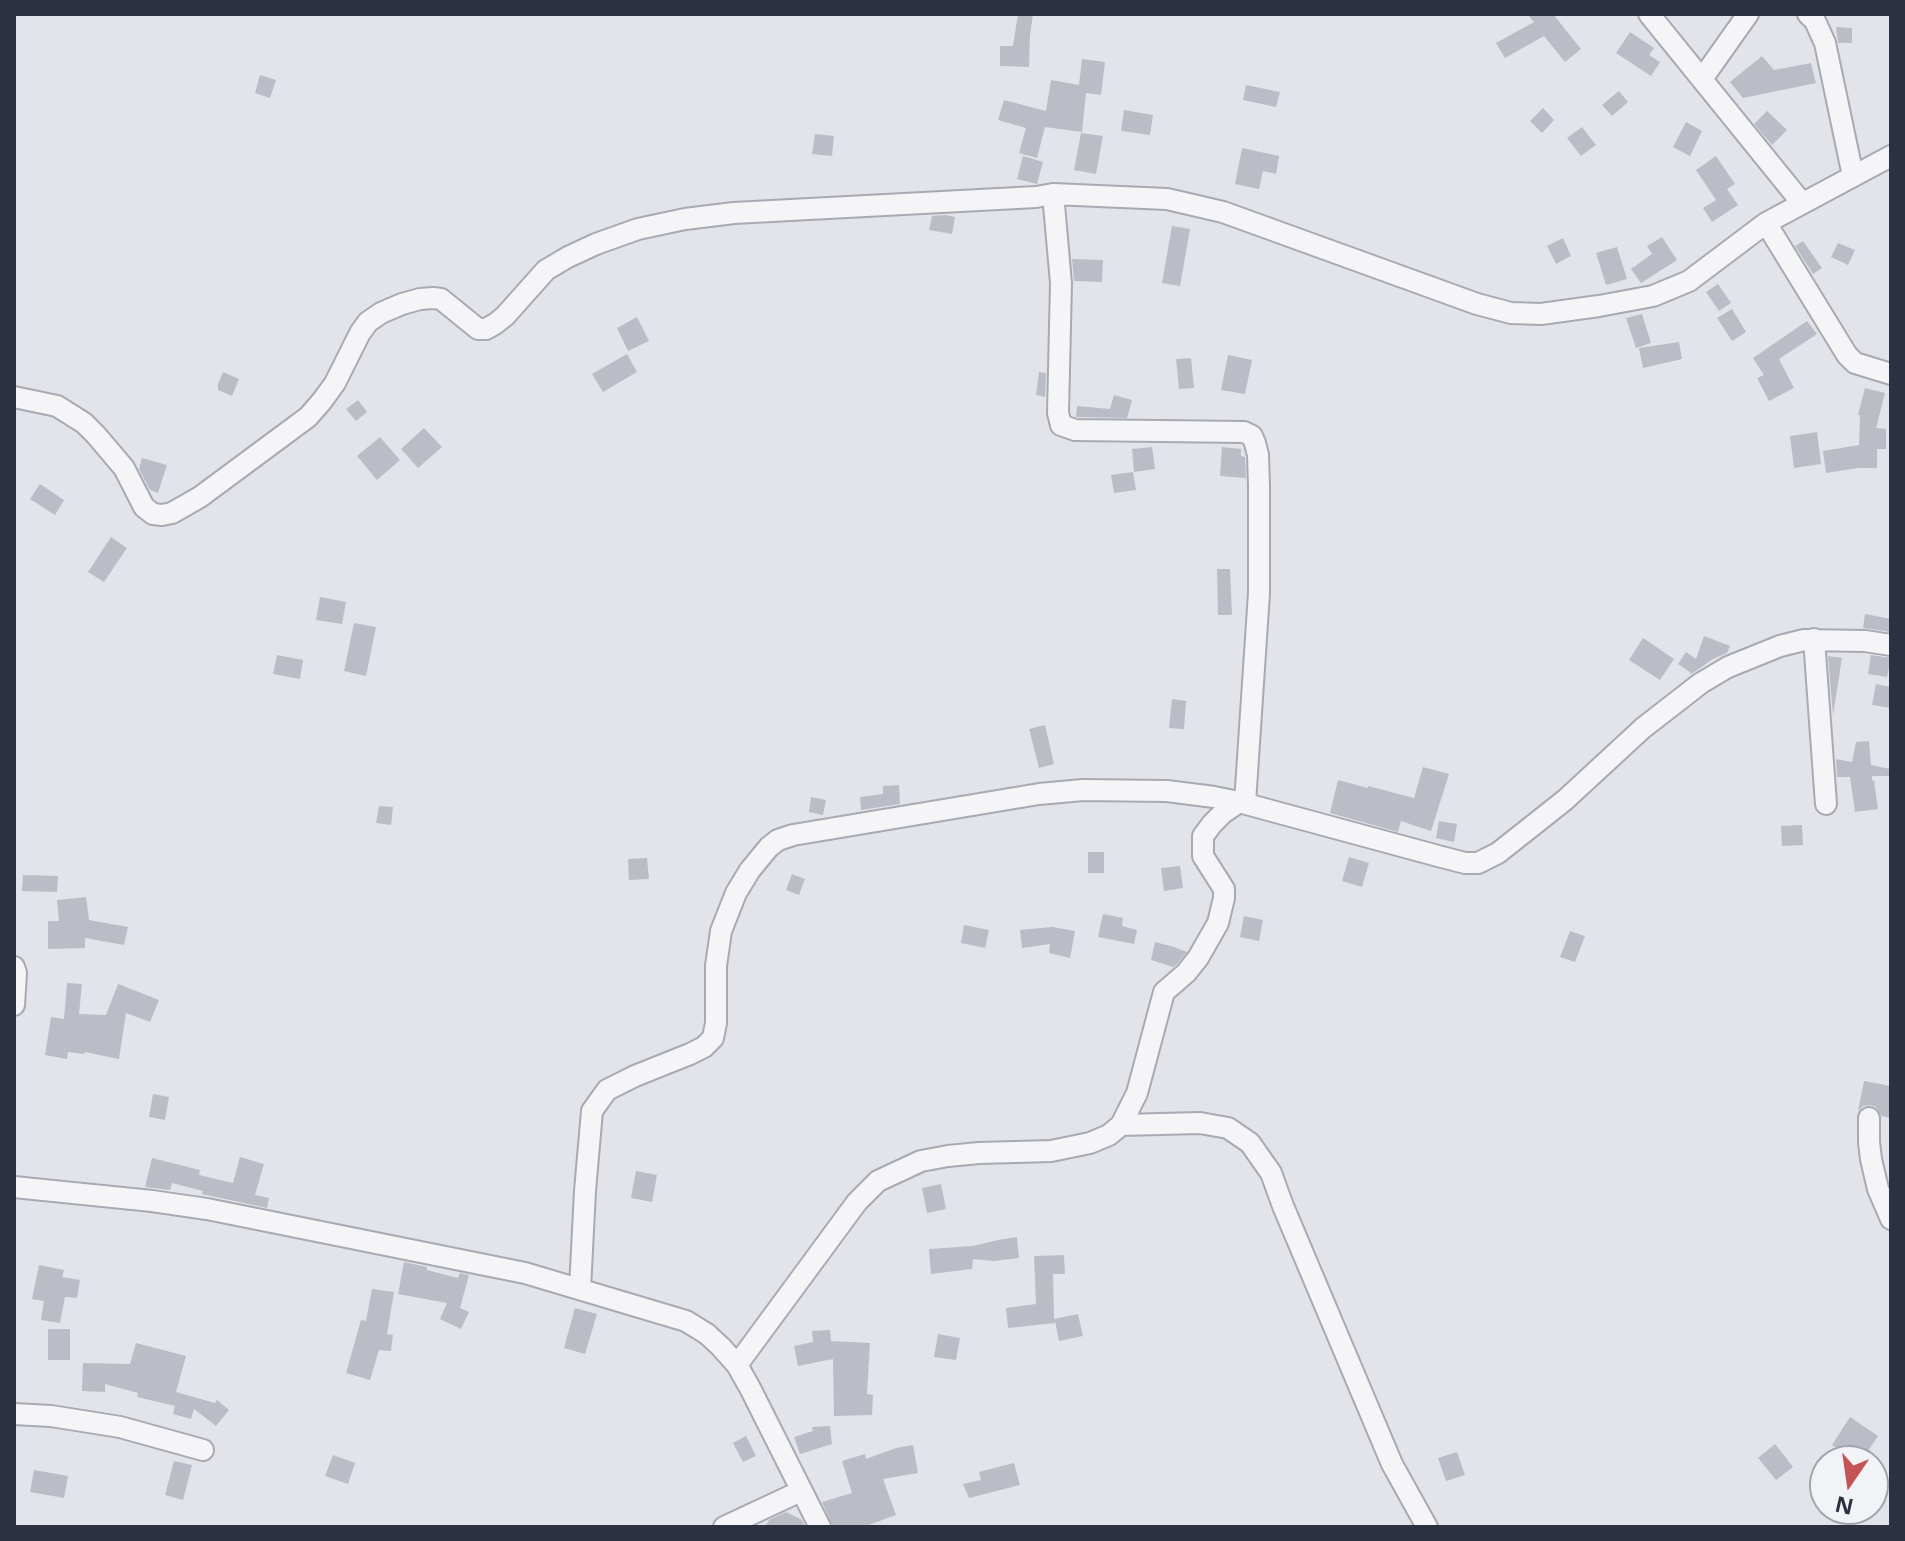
<!DOCTYPE html>
<style>
body{margin:0}
#map{position:relative;width:1905px;height:1541px;overflow:hidden;background:#e2e4e9;font-family:"Noto Sans",sans-serif}
canvas{display:block}
.frame{position:absolute;inset:0;border:16px solid #2c3040;pointer-events:none}
.north{position:absolute;left:1809px;top:1445px;width:80px;height:80px;box-sizing:border-box;background:#f2f3f7;border:2px solid #a3a5ae;border-radius:50%;rotate:193deg;font-size:22px;font-weight:700;line-height:32px;text-align:center;color:#2c3040}
.north::after{content:'';display:block;margin:auto;width:28px;height:36px;background:#c35355;clip-path:polygon(50% 0,100% 100%,50% 72%,0 100%)}
</style>
<div id="map">
<canvas width="1905" height="1541"></canvas>
<div class="frame"></div>
<div class="north">N</div>
</div>
<script>
const ctx = document.querySelector('canvas').getContext('2d');
ctx.lineJoin = 'round';
function paint(path, color) {
  ctx.fillStyle = color;
  ctx.fill(path, 'evenodd');
}
function shape(rows) {
  const path = new Path2D();
  for (const r of rows) {
    path.moveTo(r[0], r[1]);
    for (let i = 2; i < r.length; i += 2) path.lineTo(r[i], r[i + 1]);
  }
  return path;
}
function strokePath(path, color, width, dash) {
  ctx.strokeStyle = color;
  ctx.lineWidth = width;
  ctx.lineCap = dash ? 'butt' : 'round';
  ctx.setLineDash(dash || []);
  ctx.stroke(path);
}
paint(shape([
 [1018,14,1033,14,1030,35,1029,67,1000,66,1000,46,1013,46],
 [1527,14,1553,14,1581,49,1565,62,1544,36,1505,58,1496,43,1534,22],
 [1836,27,1852,28,1852,43,1838,43],
 [1630,32,1654,48,1649,55,1660,62,1651,76,1616,53],
 [1762,56,1774,70,1811,63,1816,83,1743,98,1730,82],
 [1082,59,1105,62,1101,95,1086,93,1082,132,1045,127,1037,158,1019,153,1026,128,998,120,1004,100,1046,111,1051,80,1079,85],
 [260,75,276,80,270,98,255,93],
 [1246,85,1280,92,1276,107,1243,100],
 [1619,91,1628,102,1612,116,1602,105],
 [1543,108,1554,120,1542,133,1530,121],
 [1124,110,1153,115,1150,135,1121,131],
 [1767,111,1787,130,1772,145,1754,124],
 [1686,122,1702,131,1690,156,1673,147],
 [1582,127,1596,145,1581,156,1567,138],
 [1081,133,1103,136,1096,174,1074,170],
 [815,134,834,136,832,156,812,154],
 [1242,148,1279,156,1276,174,1263,171,1259,189,1235,184],
 [1023,156,1043,162,1037,184,1017,179],
 [1716,156,1735,184,1727,189,1738,205,1712,222,1703,208,1716,200,1696,170],
 [945,215,955,217,952,234,929,230,932,216],
 [1172,226,1190,229,1180,286,1162,283],
 [1662,237,1677,260,1641,283,1631,269,1652,254,1647,246],
 [1563,238,1571,256,1556,264,1547,246],
 [1803,241,1822,268,1813,274,1795,246],
 [1838,243,1855,250,1848,265,1831,257],
 [1617,247,1627,279,1606,285,1596,253],
 [1072,259,1103,260,1102,282,1074,281],
 [1718,284,1731,303,1719,311,1706,292],
 [1732,309,1746,332,1732,341,1717,318],
 [1642,314,1651,343,1636,348,1626,318],
 [637,317,649,341,628,351,617,328],
 [1807,321,1817,334,1779,359,1794,388,1769,401,1757,378,1764,375,1753,358],
 [1679,342,1682,359,1643,368,1639,348],
 [627,354,637,372,603,392,592,374],
 [1228,355,1252,360,1245,394,1221,390],
 [1191,358,1194,388,1179,389,1176,359],
 [223,372,239,379,232,396,218,390,218,384],
 [1039,372,1046,373,1045,397,1036,395],
 [1865,388,1885,393,1876,428,1886,429,1886,449,1877,449,1877,468,1858,468,1826,473,1823,451,1859,445,1860,415,1858,415],
 [1114,395,1132,400,1127,418,1076,417,1077,406,1110,409],
 [358,400,367,412,356,421,346,409],
 [424,428,442,447,418,468,401,449],
 [1817,432,1821,464,1794,468,1790,436],
 [380,437,400,460,377,480,357,456],
 [1152,447,1155,469,1134,472,1132,449],
 [1222,447,1241,449,1241,456,1245,457,1246,478,1220,476],
 [142,458,167,465,158,493,150,490,139,469],
 [1133,472,1136,490,1114,493,1111,475],
 [40,484,64,500,55,515,30,499],
 [111,537,127,548,104,582,88,572],
 [1217,569,1230,569,1232,615,1218,615],
 [320,597,346,602,342,624,316,620],
 [1865,614,1891,619,1891,632,1863,628],
 [354,623,376,627,366,676,344,671],
 [1704,636,1730,646,1727,653,1713,659,1690,675,1691,673,1678,664,1686,652,1696,659],
 [1643,638,1674,659,1660,680,1629,660],
 [277,655,303,660,300,679,273,674],
 [1871,655,1891,658,1887,677,1868,674],
 [1828,656,1842,658,1833,715],
 [1876,684,1891,687,1891,708,1872,705],
 [1172,699,1186,701,1184,729,1169,728],
 [1045,725,1054,764,1039,768,1029,729],
 [1869,741,1871,765,1890,769,1889,776,1872,776,1872,781,1874,780,1878,809,1855,812,1850,777,1837,777,1836,759,1852,762,1856,742],
 [1423,767,1449,774,1431,831,1401,821,1398,832,1330,813,1338,780,1368,788,1368,786,1414,798],
 [899,785,900,804,861,810,860,797,883,794,883,786],
 [811,797,826,800,823,815,809,812],
 [379,806,393,807,391,825,376,823],
 [1439,821,1457,824,1454,842,1436,838],
 [1802,825,1803,845,1782,846,1781,826],
 [1088,852,1104,852,1104,873,1088,873],
 [1349,857,1369,863,1362,887,1342,881],
 [647,858,649,879,629,880,628,859],
 [1180,866,1183,888,1164,891,1161,868],
 [792,874,805,879,799,895,786,890],
 [23,875,58,876,57,892,22,891],
 [86,897,89,920,128,927,124,945,85,938,85,948,48,949,48,921,59,921,57,900],
 [1103,914,1123,918,1122,926,1137,930,1134,944,1098,937],
 [1244,916,1263,920,1259,941,1240,937],
 [964,925,989,930,985,948,961,943],
 [1052,927,1075,931,1070,958,1049,953,1050,944,1022,948,1020,930],
 [1570,931,1585,936,1575,962,1560,957],
 [1155,942,1174,947,1187,952,1177,964,1173,967,1170,966,1151,960],
 [67,983,82,984,79,1014,106,1015,118,984,159,1000,150,1022,126,1013,119,1059,85,1052,84,1054,68,1052,67,1059,45,1055,51,1017,64,1019],
 [1864,1081,1891,1086,1891,1118,1882,1116,1876,1107,1870,1105,1863,1106,1858,1111],
 [153,1094,169,1097,165,1120,149,1117],
 [240,1157,264,1164,255,1195,269,1198,267,1208,202,1194,203,1191,172,1183,170,1190,145,1187,152,1158,200,1170,199,1175,233,1183],
 [636,1171,657,1175,652,1202,631,1198],
 [941,1184,946,1209,927,1213,922,1188],
 [1017,1237,1019,1258,993,1261,973,1259,972,1269,931,1274,929,1249,973,1246,998,1240],
 [1064,1255,1065,1274,1053,1274,1054,1319,1078,1314,1083,1336,1059,1341,1055,1321,1055,1323,1008,1328,1006,1308,1036,1304,1034,1256],
 [404,1262,427,1267,427,1270,458,1278,460,1273,469,1275,460,1308,469,1312,461,1329,440,1319,447,1303,398,1294],
 [39,1265,64,1270,62,1277,80,1280,77,1298,65,1297,60,1323,41,1320,44,1301,32,1299],
 [372,1289,394,1292,387,1334,393,1335,391,1351,379,1350,370,1380,346,1373,361,1320,366,1321],
 [575,1308,597,1314,585,1354,564,1348],
 [48,1329,70,1329,70,1360,48,1360],
 [830,1330,831,1341,870,1343,867,1394,873,1395,872,1415,834,1416,833,1359,798,1366,794,1346,813,1342,812,1331],
 [938,1334,960,1338,956,1360,934,1357],
 [136,1343,186,1356,176,1392,215,1403,217,1400,229,1410,216,1426,194,1409,191,1419,173,1414,175,1406,137,1397,138,1393,105,1384,105,1392,82,1391,83,1363,130,1364],
 [1850,1417,1878,1436,1861,1461,1857,1461,1832,1445],
 [830,1426,832,1444,800,1454,794,1437,813,1431,812,1427],
 [746,1436,756,1456,743,1462,733,1443],
 [1775,1444,1793,1467,1776,1480,1758,1458],
 [913,1445,918,1473,883,1479,896,1515,863,1527,833,1527,822,1502,852,1493,842,1461,865,1454,866,1459,896,1448],
 [1457,1452,1465,1475,1446,1481,1438,1458],
 [333,1455,355,1463,348,1484,325,1476],
 [174,1461,192,1465,183,1500,165,1495],
 [1014,1463,1020,1485,969,1498,963,1484,981,1480,979,1472],
 [34,1470,68,1476,64,1498,30,1492],
 [786,1512,802,1520,805,1527,765,1527,769,1520]
]), '#babdc6');
const minor = shape([
 [1649,14,1802,203],
 [1808,14,1815,21,1825,43,1853,176],
 [1702,79,1748,14],
 [1053,194,1061,283,1058,413,1061,425,1075,430,1244,432,1252,436,1255,443,1258,455,1259,486,1259,593,1245,803],
 [1766,223,1847,355,1855,363,1891,374],
 [14,397,57,406,84,423,96,435,124,468,144,507,153,514,162,515,172,513,200,497,308,417,322,401,335,383,360,333,368,322,381,313,402,304,420,299,433,298,441,299,478,329,486,329,495,324,505,316,546,270,568,257,596,244,638,229,685,219,734,213,1036,197,1053,194,1167,199,1223,212,1477,304,1511,313,1541,314,1599,306,1653,296,1689,281,1766,223,1891,156],
 [1814,639,1826,804],
 [14,967,16,973,14,1005],
 [1869,1118,1869,1142,1871,1159,1878,1189,1891,1219],
 [1121,1125,1200,1123,1228,1128,1250,1143,1271,1173,1283,1206,1392,1464,1427,1527],
 [14,1187,152,1201,207,1209,525,1273,686,1321,707,1334,721,1347,737,1365,750,1388,820,1527],
 [580,1289,585,1191,592,1111,607,1090,635,1076,690,1054,704,1047,713,1038,716,1023,716,966,721,931,736,893,750,870,769,847,778,840,793,835,1039,794,1083,790,1167,791,1214,797,1239,802,1438,856,1465,863,1478,863,1498,853,1565,800,1643,728,1701,683,1728,667,1780,646,1804,640,1865,641,1891,645],
 [737,1365,857,1202,878,1181,921,1161,948,1156,979,1153,1051,1151,1090,1143,1109,1135,1121,1125,1137,1093,1164,992,1186,973,1198,958,1218,923,1224,898,1224,889,1203,856,1203,836,1212,824,1223,813,1239,802],
 [14,1414,51,1416,120,1427,203,1450],
 [724,1527,801,1491]
]);
strokePath(minor, '#a8aab3', 24);
strokePath(minor, '#f5f5f8', 20);
</script>
